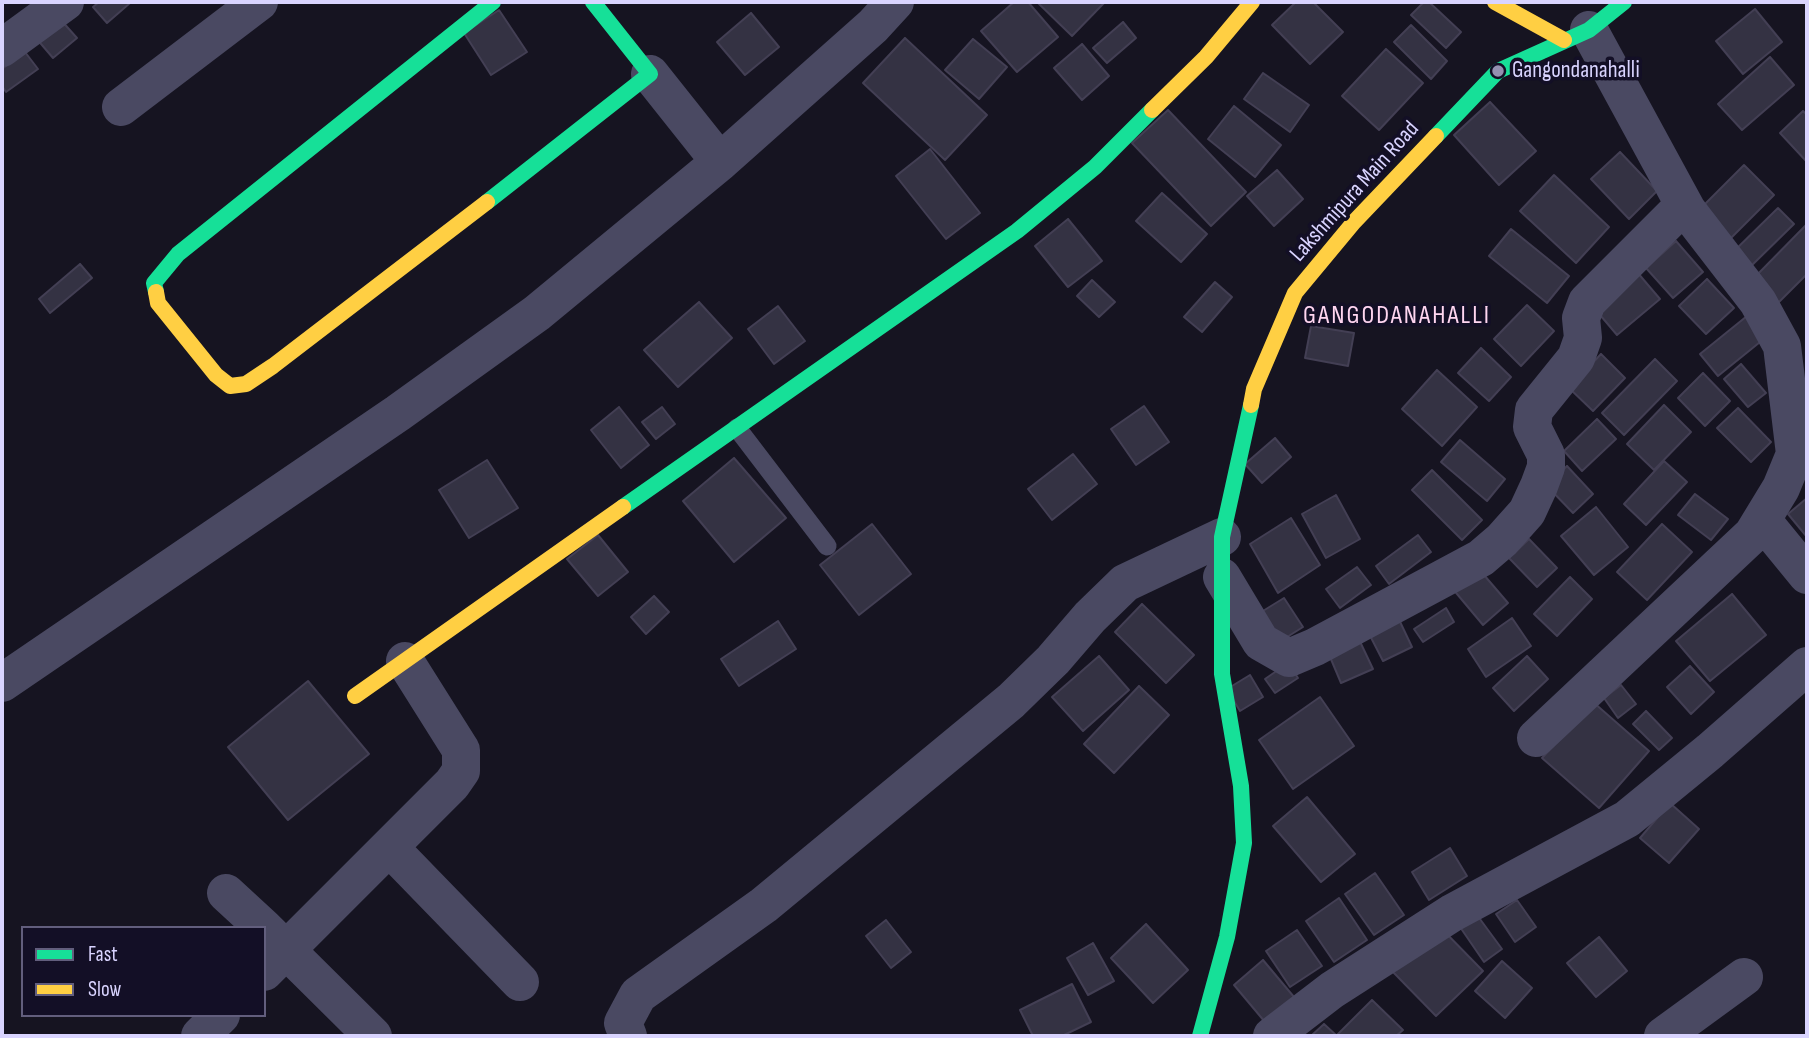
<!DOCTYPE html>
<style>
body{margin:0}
#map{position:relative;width:1809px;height:1038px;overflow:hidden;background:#161421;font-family:"Sofia Sans Condensed",sans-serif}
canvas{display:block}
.frame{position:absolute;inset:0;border:4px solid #d9d4ff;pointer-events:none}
.legend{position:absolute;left:21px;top:926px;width:245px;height:91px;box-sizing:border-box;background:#130f26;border:2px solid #625e7d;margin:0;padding:9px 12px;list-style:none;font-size:21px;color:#d9d4ff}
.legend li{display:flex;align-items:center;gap:14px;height:35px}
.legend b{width:35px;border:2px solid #625e7d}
</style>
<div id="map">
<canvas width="1809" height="1038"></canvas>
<div class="frame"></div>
<ul class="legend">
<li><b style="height:9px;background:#16e098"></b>Fast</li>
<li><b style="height:9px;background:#ffcf43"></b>Slow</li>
</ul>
</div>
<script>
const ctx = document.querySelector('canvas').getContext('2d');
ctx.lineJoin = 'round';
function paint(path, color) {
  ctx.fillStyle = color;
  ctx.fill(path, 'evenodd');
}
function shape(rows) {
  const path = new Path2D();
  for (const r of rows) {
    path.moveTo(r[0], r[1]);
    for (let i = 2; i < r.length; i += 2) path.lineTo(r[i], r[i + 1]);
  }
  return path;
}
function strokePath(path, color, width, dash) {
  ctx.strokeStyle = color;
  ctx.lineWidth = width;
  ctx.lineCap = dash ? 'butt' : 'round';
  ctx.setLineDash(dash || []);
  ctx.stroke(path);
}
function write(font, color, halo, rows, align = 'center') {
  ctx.font = font + ' "Sofia Sans Condensed",sans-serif';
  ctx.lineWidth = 7;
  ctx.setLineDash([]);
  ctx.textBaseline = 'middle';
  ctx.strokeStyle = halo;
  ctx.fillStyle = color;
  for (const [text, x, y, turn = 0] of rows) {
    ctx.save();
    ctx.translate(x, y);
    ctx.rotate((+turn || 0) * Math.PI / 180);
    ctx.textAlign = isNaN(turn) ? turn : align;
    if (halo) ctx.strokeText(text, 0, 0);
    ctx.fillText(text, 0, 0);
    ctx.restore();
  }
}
const building = shape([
 [99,2,129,2,130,3,107,23,93,7,99,2],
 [1014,2,1028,2,1058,37,1017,72,981,31,1014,2],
 [1037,2,1105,2,1072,36,1037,2],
 [1296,2,1313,2,1343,32,1310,64,1272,25,1296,2],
 [1424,2,1429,2,1461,32,1446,48,1411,15,1424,2],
 [1755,9,1782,42,1743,74,1716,41,1755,9],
 [499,10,527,52,491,75,464,33,499,10],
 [751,13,779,47,745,75,717,42,751,13],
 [60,19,77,38,53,58,36,38,60,19],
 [1123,22,1136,38,1107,63,1093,48,1123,22],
 [1411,25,1447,61,1431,79,1394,42,1411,25],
 [905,38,987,115,945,160,863,83,905,38],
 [973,39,1007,67,979,99,945,70,973,39],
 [1082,44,1109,76,1082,100,1054,68,1082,44],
 [1386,49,1423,83,1379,130,1342,96,1386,49],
 [25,52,38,69,6,92,2,86,2,69,25,52],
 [1770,57,1794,85,1742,130,1718,104,1770,57],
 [1263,73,1309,105,1290,132,1244,99,1263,73],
 [1490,102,1536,151,1499,185,1454,135,1490,102],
 [1234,106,1281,145,1255,177,1208,139,1234,106],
 [1168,110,1246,192,1211,226,1132,143,1168,110],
 [1803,111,1807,115,1807,162,1780,133,1803,111],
 [930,149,980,213,946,239,896,176,930,149],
 [1620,152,1657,191,1629,219,1591,179,1620,152],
 [1744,165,1774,195,1724,245,1694,215,1744,165],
 [1277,170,1303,199,1274,226,1247,196,1277,170],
 [1554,175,1609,227,1576,263,1520,211,1554,175],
 [1162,193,1207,234,1181,262,1136,221,1162,193],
 [1778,208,1794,224,1745,272,1729,256,1778,208],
 [1068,219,1102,261,1068,287,1035,246,1068,219],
 [1807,224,1807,274,1774,307,1750,282,1807,224],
 [1511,229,1569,276,1547,303,1489,256,1511,229],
 [1676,241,1703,272,1673,298,1646,268,1676,241],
 [80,264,92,278,50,313,39,299,80,264],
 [1637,272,1660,299,1617,335,1595,309,1637,272],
 [1707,279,1734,308,1706,334,1679,306,1707,279],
 [1092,280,1115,302,1099,317,1077,296,1092,280],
 [1215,282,1232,297,1202,332,1184,317,1215,282],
 [699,302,732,338,678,387,644,350,699,302],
 [1527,305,1554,331,1521,366,1494,339,1527,305],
 [778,306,805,341,774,364,748,329,778,306],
 [1747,316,1765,338,1718,376,1700,354,1747,316],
 [1311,326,1354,333,1348,366,1305,358,1311,326],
 [1481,348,1511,377,1489,401,1458,373,1481,348],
 [1601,354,1625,378,1593,411,1569,388,1601,354],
 [1655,359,1677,381,1624,435,1602,413,1655,359],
 [1741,364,1766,393,1748,407,1724,379,1741,364],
 [1437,370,1477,407,1442,446,1402,409,1437,370],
 [1703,373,1730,401,1705,426,1678,398,1703,373],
 [1664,405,1691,432,1654,470,1627,444,1664,405],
 [1144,406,1169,442,1136,465,1111,429,1144,406],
 [619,407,649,445,621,468,591,430,619,407],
 [662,407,675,424,656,439,642,422,662,407],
 [1738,408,1771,442,1751,462,1717,428,1738,408],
 [1597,419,1616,439,1582,471,1564,451,1597,419],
 [1275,438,1291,457,1262,483,1245,464,1275,438],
 [1460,440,1505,479,1487,501,1441,462,1460,440],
 [1073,454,1097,484,1052,520,1028,489,1073,454],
 [734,458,786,518,734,562,683,501,734,458],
 [487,460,518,508,469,538,439,490,487,460],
 [1664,461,1687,482,1646,525,1624,504,1664,461],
 [1567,466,1593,494,1573,513,1547,486,1567,466],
 [1432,470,1482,520,1462,540,1412,490,1432,470],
 [1695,494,1728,519,1711,540,1678,515,1695,494],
 [1336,495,1360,539,1326,558,1302,514,1336,495],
 [1807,498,1807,537,1788,514,1807,498],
 [1596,507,1628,547,1594,575,1561,536,1596,507],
 [1291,518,1320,565,1278,593,1250,544,1291,518],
 [872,524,911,574,859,615,820,565,872,524],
 [1662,524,1692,552,1647,600,1617,572,1662,524],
 [598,535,628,572,598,596,567,559,598,535],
 [1418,535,1431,552,1389,584,1376,566,1418,535],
 [1529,539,1557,568,1537,587,1509,558,1529,539],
 [1357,567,1371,585,1340,608,1326,589,1357,567],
 [1478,568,1508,603,1483,625,1452,588,1478,568],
 [1570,577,1592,599,1557,636,1534,614,1570,577],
 [1732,594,1766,635,1710,681,1676,641,1732,594],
 [654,596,669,612,646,634,631,617,654,596],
 [1284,598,1303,627,1276,644,1258,614,1284,598],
 [1142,604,1194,655,1166,683,1115,632,1142,604],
 [1446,608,1454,622,1423,642,1414,629,1446,608],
 [1394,609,1412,647,1383,661,1364,624,1394,609],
 [1512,618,1531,646,1486,677,1468,649,1512,618],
 [778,621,796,649,739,686,721,659,778,621],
 [1355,631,1373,669,1341,683,1325,645,1355,631],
 [1099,656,1129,690,1083,731,1052,697,1099,656],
 [1527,656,1548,679,1514,711,1493,688,1527,656],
 [1288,663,1298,678,1275,693,1265,679,1288,663],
 [1690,666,1714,692,1691,714,1667,687,1690,666],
 [1250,675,1263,697,1240,711,1227,689,1250,675],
 [308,681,369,754,288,820,228,747,308,681],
 [1621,685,1636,704,1618,718,1604,698,1621,685],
 [1139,686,1169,715,1114,773,1084,744,1139,686],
 [1320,697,1354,746,1293,789,1259,740,1320,697],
 [1593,702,1649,751,1599,808,1542,758,1593,702],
 [1646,711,1672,738,1659,750,1633,724,1646,711],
 [1307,797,1355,854,1321,882,1273,826,1307,797],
 [1670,803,1699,829,1669,863,1640,838,1670,803],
 [1450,848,1467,876,1429,900,1412,872,1450,848],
 [1375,873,1404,915,1374,935,1345,894,1375,873],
 [1339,898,1367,940,1334,962,1306,921,1339,898],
 [1517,900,1536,927,1515,942,1496,914,1517,900],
 [1477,915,1502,949,1484,962,1460,927,1477,915],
 [886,920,911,952,891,968,866,936,886,920],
 [1146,924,1188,970,1153,1003,1111,958,1146,924],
 [1439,926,1483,971,1436,1016,1392,971,1439,926],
 [1297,930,1322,966,1290,987,1266,951,1297,930],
 [1599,937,1627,971,1596,997,1567,963,1599,937],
 [1093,943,1114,981,1088,995,1067,958,1093,943],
 [1263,960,1294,997,1265,1022,1234,985,1263,960],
 [1502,961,1532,988,1505,1018,1475,991,1502,961],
 [1072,984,1091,1022,1062,1036,1033,1036,1020,1010,1072,984],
 [1372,1000,1403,1030,1396,1036,1339,1036,1337,1035,1372,1000],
 [1324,1024,1337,1036,1311,1036,1324,1024]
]);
paint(building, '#343243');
strokePath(building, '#433f54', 2);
strokePath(shape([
 [737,428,827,546]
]), '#4a4962', 19);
strokePath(shape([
 [2,48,65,2],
 [650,74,720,162],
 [121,107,259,2],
 [1762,520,1807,575],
 [1222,577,1261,642,1289,658,1315,647,1481,558,1502,540,1527,512,1539,486,1546,467,1546,455,1532,427,1534,410,1576,358,1583,338,1581,318,1587,302,1684,205],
 [2,683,398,413,537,313,720,162,873,26,895,2],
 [1536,738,1753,534,1781,488,1795,454,1782,346,1758,302,1687,210,1589,30],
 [389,847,520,982],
 [226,893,264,928],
 [264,928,373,1036],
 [264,972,452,784,461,771,461,750,405,661],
 [200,1036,221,1015],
 [628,1036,623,1023,638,995,764,905,1011,701,1053,660,1090,617,1125,583,1222,537],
 [1272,1036,1332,990,1452,913,1627,819,1710,751,1807,666],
 [1663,1036,1744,977]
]), '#4a4962', 38);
strokePath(shape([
 [1436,136,1498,71,1589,30,1624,2],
 [487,202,650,74,593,2],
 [156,292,154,283,178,254,493,2],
 [623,507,1017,231,1095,167,1152,110],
 [1200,1036,1227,937,1244,843,1241,786,1222,674,1222,537,1251,405]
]), '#16e098', 16);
strokePath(shape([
 [1495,2,1564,40],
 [1152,110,1206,57,1252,2],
 [156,292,158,303,216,375,230,386,246,384,273,366,487,202],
 [1251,405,1254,389,1295,293,1354,222,1436,136],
 [355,696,623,507]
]), '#ffcf43', 16);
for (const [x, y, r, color] of [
 [1498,71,7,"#9591b1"]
]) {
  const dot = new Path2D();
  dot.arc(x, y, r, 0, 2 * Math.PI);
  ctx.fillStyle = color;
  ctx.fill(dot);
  strokePath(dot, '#130f26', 2.5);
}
write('23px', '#d9d4ff', '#130f26', [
 ["Gangondanahalli",1512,71]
], 'left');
write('23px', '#d9d4ff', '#130f26', [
 ["Lakshmipura Main Road",1355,192,-48]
]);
ctx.letterSpacing = '2px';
write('26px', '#ffd6f0', '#130f26', [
 ["GANGODANAHALLI",1397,316]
]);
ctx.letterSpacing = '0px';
</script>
